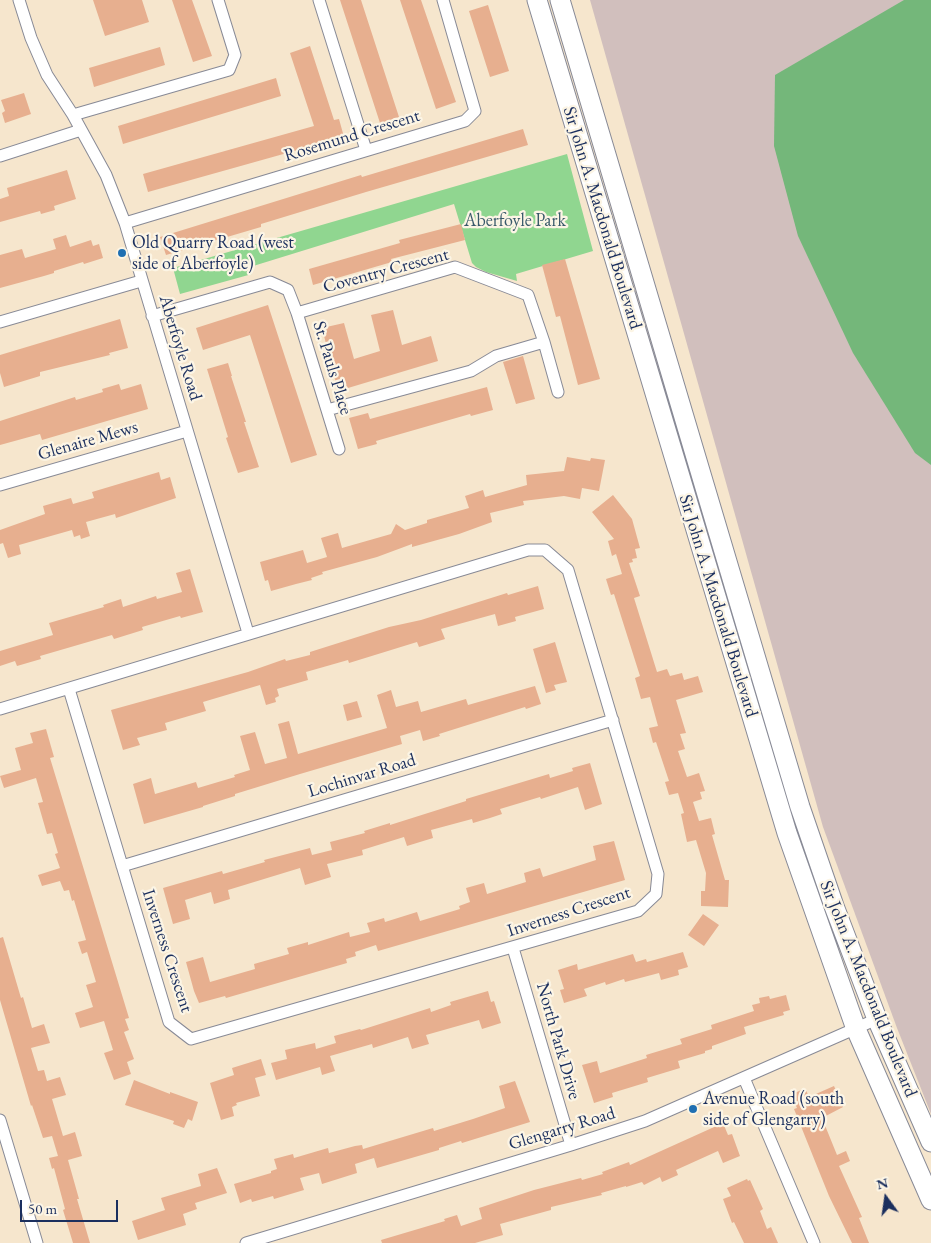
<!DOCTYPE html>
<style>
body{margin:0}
#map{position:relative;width:931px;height:1243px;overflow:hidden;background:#f6e6cd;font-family:"EB Garamond",serif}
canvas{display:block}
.north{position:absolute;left:861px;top:1173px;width:50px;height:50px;-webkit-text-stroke:4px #fcf5e5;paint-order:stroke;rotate:346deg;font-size:14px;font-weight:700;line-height:20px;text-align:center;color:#1b2f5e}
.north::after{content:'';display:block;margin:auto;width:18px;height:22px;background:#1b2f5e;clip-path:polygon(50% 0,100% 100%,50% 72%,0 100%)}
.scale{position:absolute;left:20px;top:1200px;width:98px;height:22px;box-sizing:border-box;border:2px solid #1b2f5e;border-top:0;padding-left:6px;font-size:15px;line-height:18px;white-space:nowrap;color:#1b2f5e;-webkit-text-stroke:4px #fcf5e5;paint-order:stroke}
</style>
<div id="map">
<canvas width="931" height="1243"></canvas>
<div class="north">N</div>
<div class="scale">50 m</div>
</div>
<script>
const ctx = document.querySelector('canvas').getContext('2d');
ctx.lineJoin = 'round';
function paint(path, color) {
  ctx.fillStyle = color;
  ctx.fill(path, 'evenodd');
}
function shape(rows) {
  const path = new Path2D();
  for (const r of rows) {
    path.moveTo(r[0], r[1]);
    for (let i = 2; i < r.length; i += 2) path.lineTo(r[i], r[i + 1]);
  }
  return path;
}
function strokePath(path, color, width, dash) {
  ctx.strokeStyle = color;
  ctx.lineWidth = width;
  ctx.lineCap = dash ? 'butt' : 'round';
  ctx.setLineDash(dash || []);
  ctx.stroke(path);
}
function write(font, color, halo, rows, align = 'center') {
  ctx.font = font + ' "EB Garamond",serif';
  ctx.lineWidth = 4.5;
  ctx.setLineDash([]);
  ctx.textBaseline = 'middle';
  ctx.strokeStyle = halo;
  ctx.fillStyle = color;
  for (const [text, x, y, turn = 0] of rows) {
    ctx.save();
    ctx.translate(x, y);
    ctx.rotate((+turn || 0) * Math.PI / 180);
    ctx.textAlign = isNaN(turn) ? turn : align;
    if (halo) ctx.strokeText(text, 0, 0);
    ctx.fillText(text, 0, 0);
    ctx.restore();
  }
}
paint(shape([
 [590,0,931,0,931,1114,897,1028,823,827]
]), '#d1bfbd');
paint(shape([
 [567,154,593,251,516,274,517,281,486,272,476,267,472,263,454,204,250,267,252,274,180,294,173,268]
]), '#90d690');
paint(shape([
 [904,0,931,0,931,465,915,453,853,353,798,236,774,146,775,75]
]), '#74b77a');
paint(shape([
 [93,0,142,0,149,22,105,36],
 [172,0,192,0,212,56,193,62],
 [340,0,361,0,399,117,380,123],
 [400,0,421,0,456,102,436,109],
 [488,5,509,71,490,77,469,11],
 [310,46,334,120,339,119,344,137,148,192,143,174,314,126,290,53],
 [160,47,165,65,94,87,89,68],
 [276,78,281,96,123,144,118,126],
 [24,93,31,114,5,123,2,113,5,111,1,100],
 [523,129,528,145,366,192,261,224,261,227,166,255,160,237,361,175,362,177],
 [67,170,76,199,54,206,55,210,41,214,40,211,0,222,0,199,9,196,7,188],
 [461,224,465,240,391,259,392,262,313,285,309,269,400,243,399,240],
 [66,235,70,247,91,240,93,246,99,244,103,258,84,264,83,262,54,271,54,273,44,276,0,288,0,255,22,249,25,258,56,249,53,239],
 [565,259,600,379,578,385,560,316,556,317,542,265],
 [268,305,317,455,291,463,250,335,203,350,196,328],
 [393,310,402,345,431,336,438,361,338,391,322,328,344,323,354,359,380,351,371,315],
 [120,319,128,348,109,353,110,355,40,372,40,376,4,387,0,373,0,355],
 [523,356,535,399,516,404,503,362],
 [228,363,232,376,231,376,246,422,244,422,259,467,238,473,226,438,228,437,207,369],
 [119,384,121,390,141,384,148,409,42,440,40,434,0,445,0,421,75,397,76,400,103,392,102,389],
 [487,387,493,410,471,416,470,414,376,441,377,444,358,449,349,418,368,413,370,419],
 [567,457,590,461,591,458,605,460,599,491,582,488,580,499,564,496,523,501,524,505,490,513,492,522,459,534,412,547,412,544,377,557,322,572,323,574,311,578,312,580,296,584,271,591,268,580,265,581,260,562,303,550,307,563,327,557,321,538,338,533,342,548,391,534,396,524,405,530,427,523,427,520,469,508,465,496,483,490,485,497,527,485,526,475,564,471],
 [159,472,161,480,170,477,176,498,116,518,115,514,86,522,90,536,81,539,80,535,74,537,72,530,19,545,21,554,8,558,3,543,0,544,0,530,45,514,43,506,71,498,73,504,94,498,92,492],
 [613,495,632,519,640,548,635,549,637,558,632,559,633,562,629,563,640,596,634,598,657,672,667,669,670,676,682,673,684,680,698,676,703,692,676,700,686,733,680,734,685,749,678,751,687,777,699,773,705,791,700,792,702,799,693,802,699,821,711,818,715,834,712,835,725,880,729,880,728,907,701,906,701,891,705,891,706,873,696,840,687,842,681,814,684,813,678,793,669,795,665,782,669,781,656,742,653,743,649,728,658,726,650,697,641,699,635,678,640,676,614,594,611,595,606,579,622,574,616,554,612,556,608,541,614,539,592,512],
 [190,569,203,612,181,618,180,616,142,627,143,630,114,639,112,635,40,656,41,659,17,666,15,661,0,666,0,651,53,635,49,623,104,607,103,605,121,599,123,607,156,596,157,599,182,592,176,573],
 [538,586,544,609,515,617,516,621,498,626,495,614,441,629,445,639,419,647,417,642,349,663,348,660,306,672,308,680,277,689,279,696,275,698,276,702,266,705,260,685,203,702,206,711,165,723,167,730,137,738,140,745,123,750,111,710,248,672,285,659,286,661,310,655,310,652,389,627,421,620,507,593,508,595],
 [555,642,567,682,554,685,556,690,546,693,533,649],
 [535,686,541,704,526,709,525,707,439,734,440,736,423,741,420,730,400,736,402,744,300,774,235,794,235,796,203,806,203,807,144,824,133,784,151,778,155,794,196,782,198,788,235,777,234,775,250,770,240,736,255,732,265,764,287,758,278,724,289,721,298,754,387,728,377,695,391,690,396,707,418,701,421,712,466,699,468,705],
 [357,701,362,717,347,721,343,705],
 [46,729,54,757,50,758,129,1018,125,1019,129,1030,124,1032,134,1059,127,1062,131,1074,114,1080,104,1053,113,1050,104,1021,80,1028,75,1013,93,1007,86,985,96,982,87,952,82,954,78,942,86,940,74,900,72,901,69,890,64,891,60,881,42,886,38,875,60,868,55,854,58,853,52,833,47,834,38,803,43,802,36,778,4,788,0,776,21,770,15,748,33,743,30,733],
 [590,763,602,804,585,810,578,787,541,799,540,797,500,809,502,814,490,818,473,823,472,819,431,830,433,838,407,846,404,837,362,850,363,855,327,864,331,877,305,885,300,868,228,890,230,899,214,904,211,892,185,900,190,919,173,924,163,888,222,871,223,874,265,862,264,860,310,848,312,855,332,850,330,842,365,833,364,831,390,823,390,825,466,801,466,799,549,774,550,778,573,771,572,768],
 [614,841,625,880,378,951,376,945,355,952,356,956,346,959,347,963,226,998,225,996,199,1003,194,991,186,962,203,957,210,982,255,969,254,964,289,954,287,948,308,942,308,945,349,932,350,937,370,932,367,923,384,918,385,922,417,912,420,921,460,909,459,906,470,902,466,888,484,883,487,894,526,882,524,873,540,868,543,877,596,860,593,846],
 [703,914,719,925,704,946,688,935],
 [3,937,21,998,23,997,32,1028,44,1024,50,1043,31,1048,38,1071,44,1070,47,1081,60,1077,66,1095,52,1099,63,1136,75,1132,82,1156,68,1160,79,1199,77,1199,90,1243,73,1243,63,1210,65,1209,54,1168,52,1169,49,1158,58,1156,52,1136,43,1138,32,1105,31,1106,10,1034,0,1000,0,938],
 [683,952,688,967,678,970,679,975,661,980,659,973,625,982,624,979,606,985,605,982,584,989,587,996,564,1003,560,990,564,989,558,970,577,964,578,970,633,954,636,962,646,959,647,962],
 [488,991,491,1002,494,1001,501,1023,482,1029,479,1020,426,1035,429,1044,412,1049,408,1037,373,1048,372,1044,330,1056,335,1071,322,1075,320,1067,276,1080,271,1063,287,1059,285,1050,315,1043,316,1049,336,1043,334,1036,360,1029,361,1030,430,1008,431,1012,451,1005,450,1002],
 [786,995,790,1010,783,1012,784,1015,744,1027,746,1034,712,1046,712,1049,705,1051,705,1053,678,1061,680,1068,647,1078,648,1082,612,1093,613,1097,594,1103,582,1065,597,1061,600,1073,647,1058,646,1055,682,1044,680,1039,712,1029,711,1025,754,1011,752,1005,760,1003,759,998,769,996,770,999],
 [261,1059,266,1075,255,1078,260,1096,236,1103,237,1105,232,1107,234,1116,221,1120,210,1083,234,1075,232,1068],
 [134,1080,170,1094,170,1092,198,1102,192,1121,188,1119,184,1128,173,1124,174,1121,125,1105],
 [515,1081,530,1122,462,1143,461,1141,439,1148,439,1150,377,1168,374,1158,355,1164,357,1173,322,1184,319,1173,300,1178,304,1190,274,1199,273,1196,252,1202,251,1199,240,1203,234,1184,271,1173,271,1171,277,1169,274,1159,293,1154,294,1158,328,1148,329,1153,355,1146,362,1145,363,1149,433,1128,434,1131,473,1119,505,1108,499,1086],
 [834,1086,843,1107,822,1118,837,1155,846,1151,850,1161,839,1166,862,1217,859,1218,869,1243,852,1243,829,1196,794,1109,797,1108,791,1095,805,1088,809,1097],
 [723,1123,728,1135,732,1134,740,1156,723,1163,718,1151,676,1170,678,1175,662,1182,660,1177,644,1185,642,1182,626,1187,626,1186,601,1193,602,1195,551,1207,551,1210,500,1224,503,1235,475,1243,382,1243,381,1240,445,1221,444,1219,457,1215,461,1226,482,1219,479,1208,534,1190,581,1178,582,1180,603,1174,602,1172,629,1162,630,1165],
 [217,1168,227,1193,195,1203,197,1209,183,1214,186,1225,138,1240,132,1221,165,1210,161,1198,201,1186,198,1174],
 [747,1179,748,1181,750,1180,763,1209,760,1211,767,1229,771,1227,778,1243,744,1243,734,1222,732,1223,723,1199,731,1196,727,1188]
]), '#e7af8f');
const street = shape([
 [19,0,31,38,47,75,73,115,106,175,125,223,248,633],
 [319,0,366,150],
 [73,115,229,70,235,55,218,0],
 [0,156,81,130],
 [125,223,465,121,475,111,443,0],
 [297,313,455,267,528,295,544,342,558,392],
 [152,316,270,282,288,290,297,313,339,449],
 [0,322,141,281],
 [327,410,471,371,496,356,544,342],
 [0,485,187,431],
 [0,709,528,550,545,550,568,570,658,874,656,894,638,911,191,1039,169,1022,69,689],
 [122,866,613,720],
 [513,948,571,1145],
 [744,1078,814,1243],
 [0,1120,37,1243],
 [246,1243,571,1145,645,1121,877,1019]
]);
const primary = shape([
 [537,0,787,833,856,1029,931,1200],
 [560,0,800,807,834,906,877,1019,931,1142]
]);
strokePath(street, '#888a96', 13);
strokePath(primary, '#888a96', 21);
strokePath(street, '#fff', 11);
strokePath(primary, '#fff', 19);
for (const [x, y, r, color] of [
 [122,253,5,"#1f6fb2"],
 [693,1109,5,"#1f6fb2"]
]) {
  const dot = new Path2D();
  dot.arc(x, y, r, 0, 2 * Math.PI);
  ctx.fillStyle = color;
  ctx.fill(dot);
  strokePath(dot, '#fcf5e5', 2);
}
write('18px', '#1b2f5e', '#fcf5e5', [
 ["Rosemund Crescent",352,136,-17],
 ["Sir John A. Macdonald Boulevard",602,218,73],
 ["Coventry Crescent",386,271,-15],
 ["Aberfoyle Road",180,348,73],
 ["St. Pauls Place",332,368,73],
 ["Glenaire Mews",88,441,-16],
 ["Sir John A. Macdonald Boulevard",718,606,73],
 ["Lochinvar Road",362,776,-17],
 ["Inverness Crescent",569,912,-18],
 ["Inverness Crescent",167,951,72],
 ["Sir John A. Macdonald Boulevard",868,989,68],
 ["North Park Drive",558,1041,74],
 ["Glengarry Road",562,1129,-17]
]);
write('18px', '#38596a', '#fcf5e5', [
 ["Aberfoyle Park",515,221]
]);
write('18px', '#1b2f5e', '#fcf5e5', [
 ["Old Quarry Road (west",132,243],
 ["side of Aberfoyle)",132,264],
 ["Avenue Road (south",703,1099],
 ["side of Glengarry)",703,1120]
], 'left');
</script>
